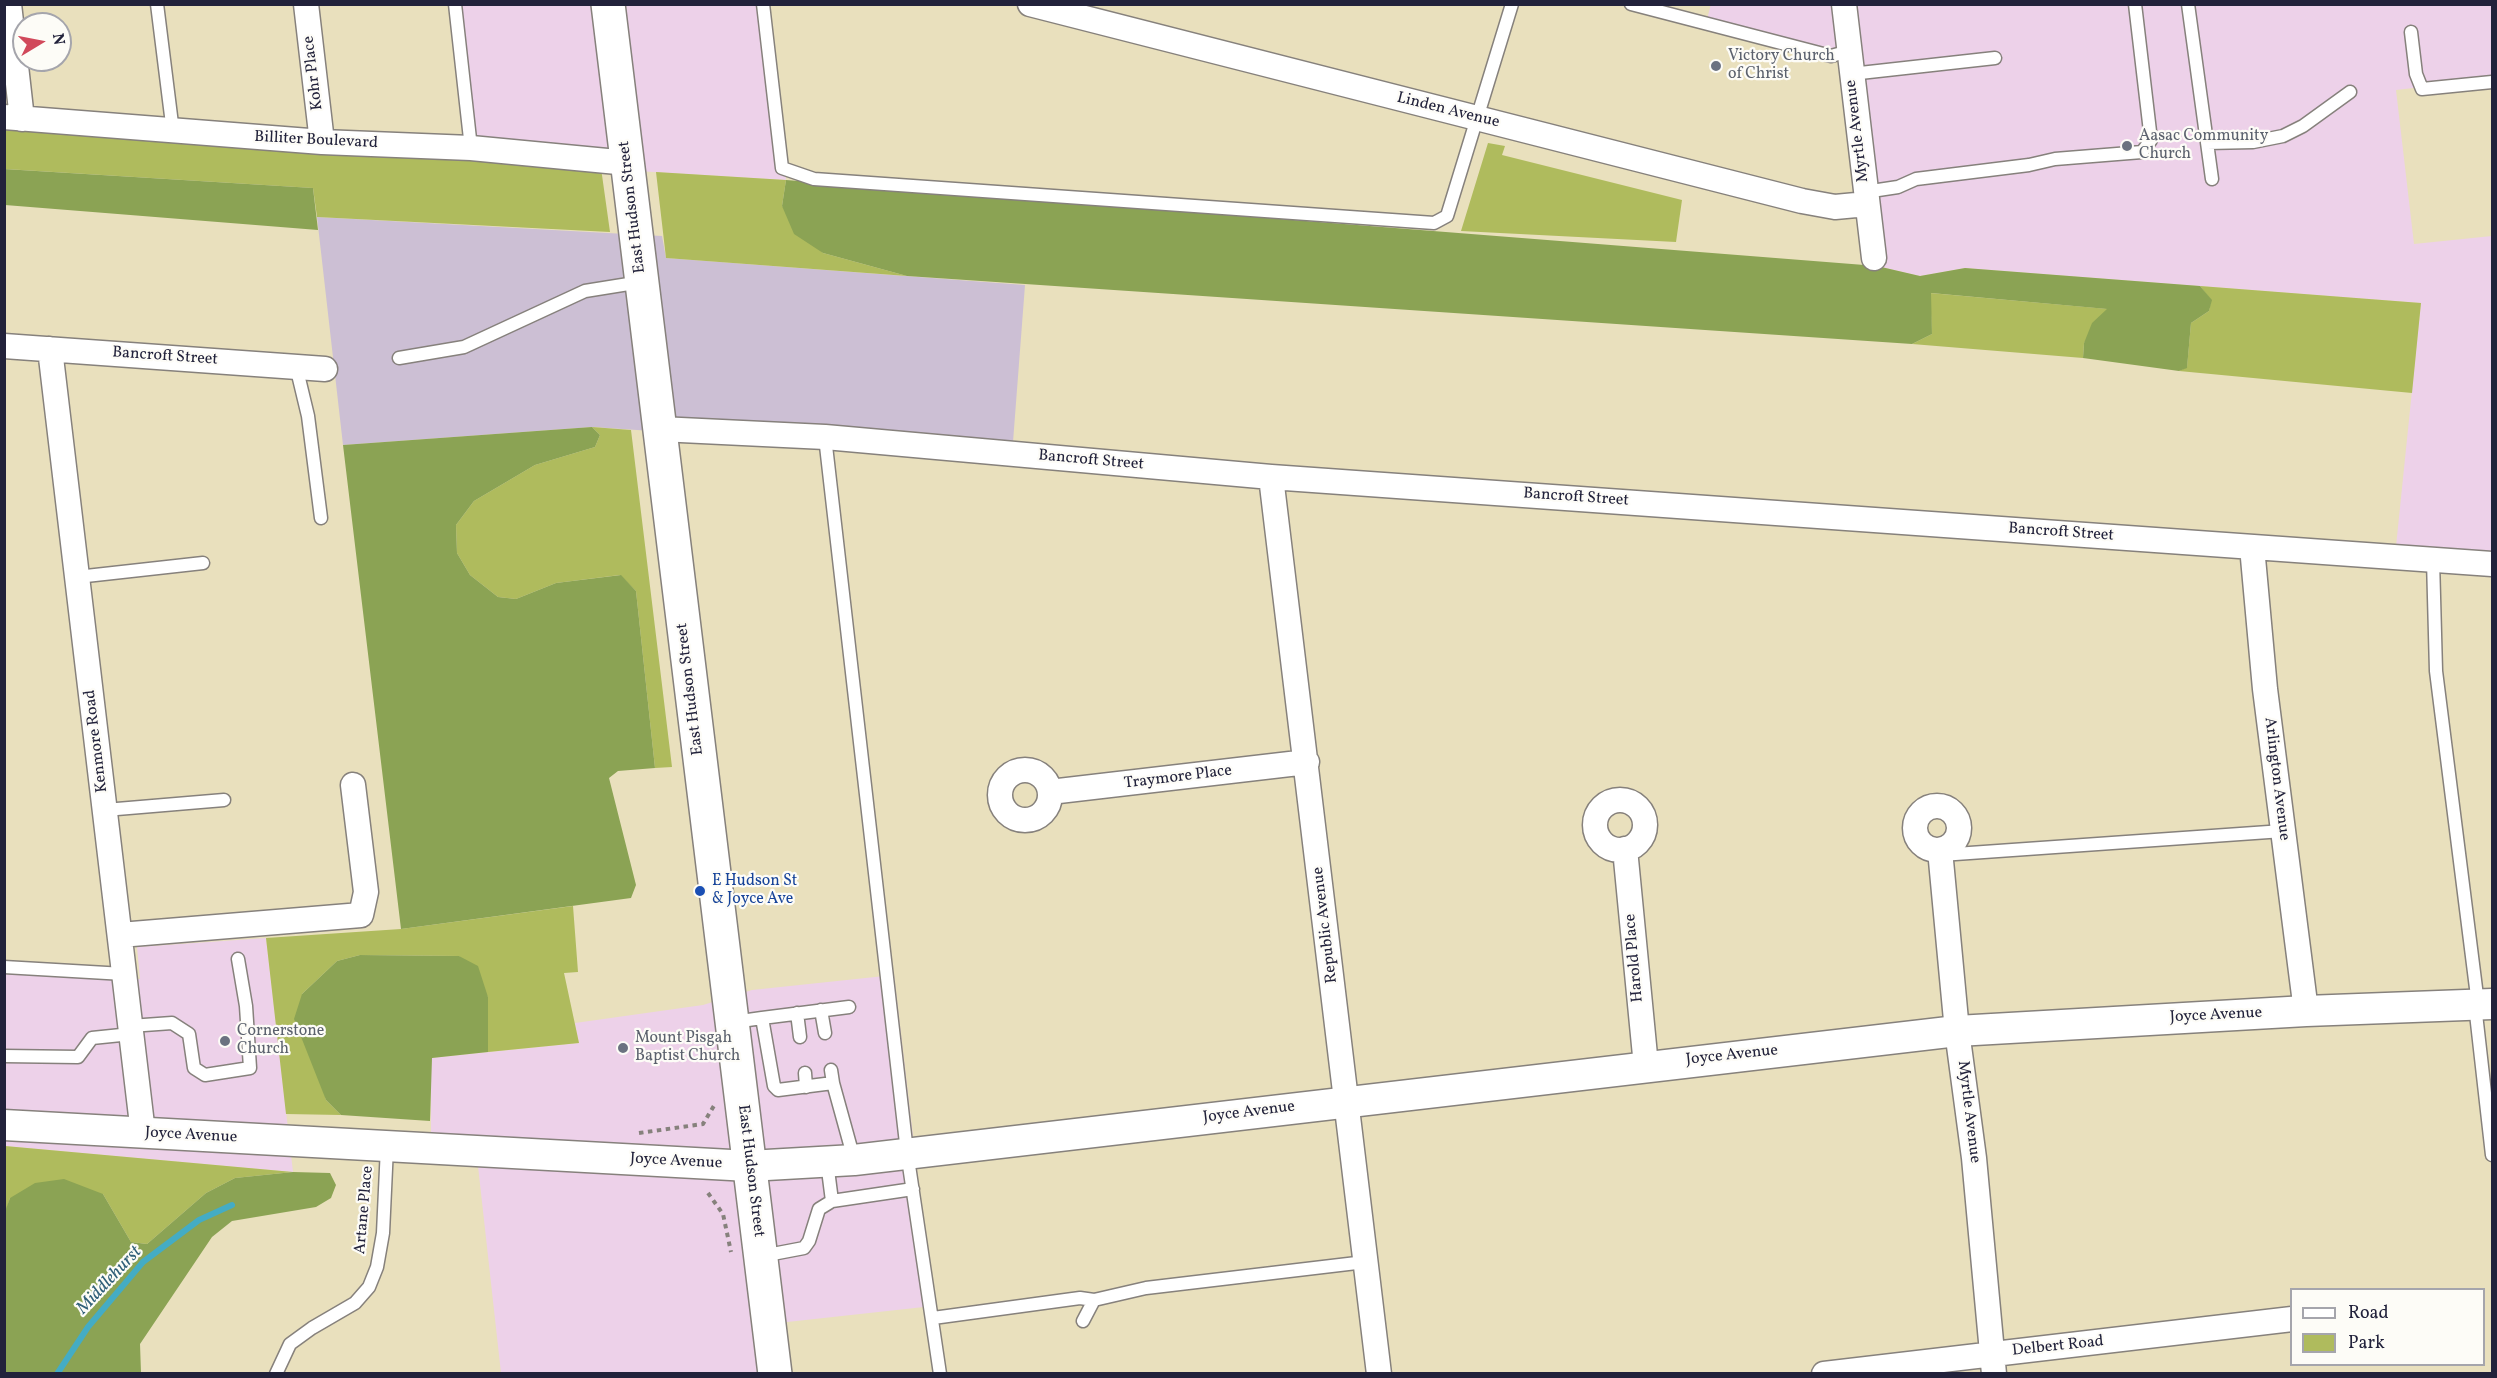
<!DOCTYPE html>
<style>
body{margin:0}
#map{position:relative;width:2497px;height:1378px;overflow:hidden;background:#e9e0bd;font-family:Vollkorn,serif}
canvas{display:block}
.frame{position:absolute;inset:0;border:6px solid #22223b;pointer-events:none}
.legend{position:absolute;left:2290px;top:1288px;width:195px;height:78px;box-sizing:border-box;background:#fdfcf7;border:2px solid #a5a5ac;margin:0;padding:8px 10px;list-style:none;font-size:18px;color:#22223b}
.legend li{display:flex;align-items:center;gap:12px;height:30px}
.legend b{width:30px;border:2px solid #a5a5ac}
.north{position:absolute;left:12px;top:12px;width:60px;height:60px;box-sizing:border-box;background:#fdfcf7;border:2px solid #a5a5ac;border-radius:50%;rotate:80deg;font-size:16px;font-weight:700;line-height:24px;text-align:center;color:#22223b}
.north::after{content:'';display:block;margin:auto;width:21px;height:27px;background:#d1495b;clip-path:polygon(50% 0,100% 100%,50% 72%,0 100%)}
</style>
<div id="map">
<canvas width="2497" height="1378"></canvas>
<div class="frame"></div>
<ul class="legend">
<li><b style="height:8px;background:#fff"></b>Road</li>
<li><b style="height:16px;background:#afbb5d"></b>Park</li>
</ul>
<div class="north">N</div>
</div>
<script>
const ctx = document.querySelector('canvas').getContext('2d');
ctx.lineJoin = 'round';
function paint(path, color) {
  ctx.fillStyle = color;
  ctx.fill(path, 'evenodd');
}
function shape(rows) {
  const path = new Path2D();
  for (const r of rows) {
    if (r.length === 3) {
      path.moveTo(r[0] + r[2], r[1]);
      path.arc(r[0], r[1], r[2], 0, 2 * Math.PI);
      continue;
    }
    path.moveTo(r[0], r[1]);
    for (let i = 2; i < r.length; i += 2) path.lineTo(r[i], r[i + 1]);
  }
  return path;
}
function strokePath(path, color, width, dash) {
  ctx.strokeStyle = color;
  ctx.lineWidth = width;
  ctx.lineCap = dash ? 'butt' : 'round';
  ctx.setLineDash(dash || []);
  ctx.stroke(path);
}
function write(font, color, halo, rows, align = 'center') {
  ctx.font = font + ' Vollkorn,serif';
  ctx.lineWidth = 4.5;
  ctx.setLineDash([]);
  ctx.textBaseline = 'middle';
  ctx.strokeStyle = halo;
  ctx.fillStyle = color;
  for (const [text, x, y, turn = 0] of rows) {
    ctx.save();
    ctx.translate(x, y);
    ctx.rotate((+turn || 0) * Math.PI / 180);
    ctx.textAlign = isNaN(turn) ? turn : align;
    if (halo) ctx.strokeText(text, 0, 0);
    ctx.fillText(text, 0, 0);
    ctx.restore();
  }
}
paint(shape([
 [1711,4,2492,5,2492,79,2396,90,2414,244,2492,236,2492,561,2395,556,2421,303,1965,268,1920,276,1877,266,1849,56,1706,23],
 [454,5,761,5,786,180,471,161],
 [266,938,293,1172,5,1146,4,971,140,979,137,947],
 [894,975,933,1306,769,1324,775,1373,501,1373,477,1157,431,1151,431,1058,579,1043,575,1023,703,1005,752,990]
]), '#edd1e9');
paint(shape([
 [317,217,662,236,666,258,1025,285,1012,455,592,427,343,445]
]), '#ccbfd4');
paint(shape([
 [4,128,601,168,610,232,317,217,313,188,5,169],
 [1488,143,1505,146,1502,155,1682,200,1676,242,1461,231],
 [656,172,786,180,782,206,823,253,907,276,666,258],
 [2200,286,2421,303,2412,393,2179,371,2187,367,2191,323,2209,311,2211,300],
 [1930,293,2108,309,2084,343,2083,358,1912,344,1932,334],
 [592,427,631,430,672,767,655,768,636,591,620,575,556,583,516,599,498,597,470,575,457,553,456,525,474,501,535,465,595,447,600,435],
 [573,906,578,972,564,973,579,1043,488,1052,488,997,459,956,360,955,337,961,302,994,326,1100,341,1115,286,1114,266,938,401,929],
 [5,1146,293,1172,235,1178,206,1193,147,1244,131,1242,103,1194,10,1198,5,1214]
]), '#afbb5d');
paint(shape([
 [4,169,313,188,318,230,5,205],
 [786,180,1877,266,1920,276,1965,268,2200,286,2212,300,2209,311,2191,323,2187,368,2179,371,2083,358,2084,343,2092,323,2107,309,1931,293,1932,334,1912,344,907,276,823,253,794,234,782,206],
 [592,427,600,435,595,447,535,465,474,501,456,525,457,553,470,575,498,597,516,599,556,583,621,575,636,591,655,768,618,771,609,778,636,885,631,898,401,929,343,445],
 [360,955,459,956,478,966,488,997,488,1052,432,1058,430,1121,341,1115,326,1100,294,1019,302,994,337,961],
 [293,1172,330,1173,336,1185,331,1198,316,1207,232,1221,212,1237,140,1344,141,1373,5,1373,4,1214,10,1198,35,1183,64,1179,103,1194,131,1242,147,1244,206,1193,235,1178]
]), '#8ba354');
strokePath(shape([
 [57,1374,88,1327,143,1262,199,1220,232,1205]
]), '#44acc4', 6);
const service = shape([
 [157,4,173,132],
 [455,4,471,148],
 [763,4,782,168,814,179,1434,223,1447,216,1512,4],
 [1631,4,1831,56,1849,51],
 [2188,4,2212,179],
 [2411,32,2416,74,2422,89,2492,82],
 [1851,74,1995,58],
 [2207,143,2253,142,2283,136,2303,126,2350,92],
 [1865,192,1898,187,1916,179,2029,165,2055,159,2142,152,2151,140,2135,4],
 [399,358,464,347,585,291,641,282],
 [296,366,308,416,321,518],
 [825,437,907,1152,940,1374],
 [2433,560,2436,671,2478,1004],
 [77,577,203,563],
 [105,810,224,800],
 [1941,855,2283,831],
 [4,967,124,974],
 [2475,1005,2492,1155],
 [821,1010,825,1033],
 [797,1013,800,1037],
 [762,1018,849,1007],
 [734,1022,762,1018,774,1086,778,1090,833,1083,854,1159],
 [130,1026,172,1023,189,1034,194,1068,205,1075,250,1068,246,1006,238,959],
 [4,1056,78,1057,92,1038,131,1034],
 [831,1070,833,1083],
 [805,1073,806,1087],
 [827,1162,832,1201,913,1189],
 [762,1256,804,1248,809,1241,819,1209,832,1201],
 [933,1318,1080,1298,1094,1300],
 [1083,1321,1094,1300,1146,1288,1365,1262],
 [276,1374,290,1344,312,1328,355,1303,369,1287,377,1267,383,1233,387,1147]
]);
const minor = shape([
 [9,4,22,119],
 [306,4,322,142],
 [1030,4,1802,201,1835,207,1867,204],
 [1844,4,1874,258],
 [4,117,322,142,471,148,628,163],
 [4,346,325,369],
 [50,349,143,1133],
 [660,429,825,437,1271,477,2492,564],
 [1271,477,1379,1374],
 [2252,547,2265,689,2306,1011],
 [1025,795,25],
 [1050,792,1307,762],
 [1620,825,25],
 [1937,828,22],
 [1625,849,1646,1066],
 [1940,850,1957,1031,1974,1158,1994,1374],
 [120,935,361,915,366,892,353,785],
 [1824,1374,2292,1319]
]);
const tertiary = shape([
 [4,1125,749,1166,854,1160,1957,1031,2306,1011,2492,1004]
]);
const secondary = shape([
 [608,4,775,1374]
]);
strokePath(service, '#86817c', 15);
strokePath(minor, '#86817c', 27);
strokePath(tertiary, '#86817c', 33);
strokePath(secondary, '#86817c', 36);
strokePath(shape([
 [639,1133,703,1124,715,1104],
 [708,1193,723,1214,731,1252]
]), '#86817c', 4, [4.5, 4.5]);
strokePath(service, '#fff', 12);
strokePath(minor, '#fff', 24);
strokePath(tertiary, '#fff', 30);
strokePath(secondary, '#fff', 33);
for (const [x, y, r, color] of [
 [1716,66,6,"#6b7280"],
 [2127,146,6,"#6b7280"],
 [700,891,6,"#1a4fb4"],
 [225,1041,6,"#6b7280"],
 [623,1048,6,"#6b7280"]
]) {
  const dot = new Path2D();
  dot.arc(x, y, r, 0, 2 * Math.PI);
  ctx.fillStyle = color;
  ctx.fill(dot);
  strokePath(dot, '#fdfcf7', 2);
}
write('16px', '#5b616d', '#fdfcf7', [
 ["Victory Church",1728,57],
 ["of Christ",1728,75],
 ["Aasac Community",2139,137],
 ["Church",2139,155],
 ["Cornerstone",237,1032],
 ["Church",237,1050],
 ["Mount Pisgah",635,1039],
 ["Baptist Church",635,1057]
], 'left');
write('16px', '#22223b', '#fdfcf7', [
 ["Kohr Place",314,73,-97],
 ["Linden Avenue",1448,111,14],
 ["Myrtle Avenue",1858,131,-97],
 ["Billiter Boulevard",316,141,3],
 ["East Hudson Street",633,207,-97],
 ["Bancroft Street",165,357,4],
 ["Bancroft Street",1091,461,5],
 ["Bancroft Street",1576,498,4],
 ["Bancroft Street",2061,533,4],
 ["East Hudson Street",691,689,-97],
 ["Kenmore Road",97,741,-97],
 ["Traymore Place",1178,778,-7],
 ["Arlington Avenue",2276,779,83],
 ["Republic Avenue",1326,925,-97],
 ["Harold Place",1635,958,-95],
 ["Joyce Avenue",2216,1016,-3],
 ["Joyce Avenue",1732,1056,-6],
 ["Myrtle Avenue",1968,1112,83],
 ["Joyce Avenue",1249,1113,-7],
 ["Joyce Avenue",191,1136,3],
 ["Joyce Avenue",676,1162,3],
 ["East Hudson Street",750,1171,83],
 ["Artane Place",365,1210,-85],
 ["Delbert Road",2058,1347,-6]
]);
write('16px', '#164399', '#fdfcf7', [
 ["E Hudson St",712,882],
 ["& Joyce Ave",712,900]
], 'left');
write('italic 18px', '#316079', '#fdfcf7', [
 ["Middlehurst",110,1281,-47]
]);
</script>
